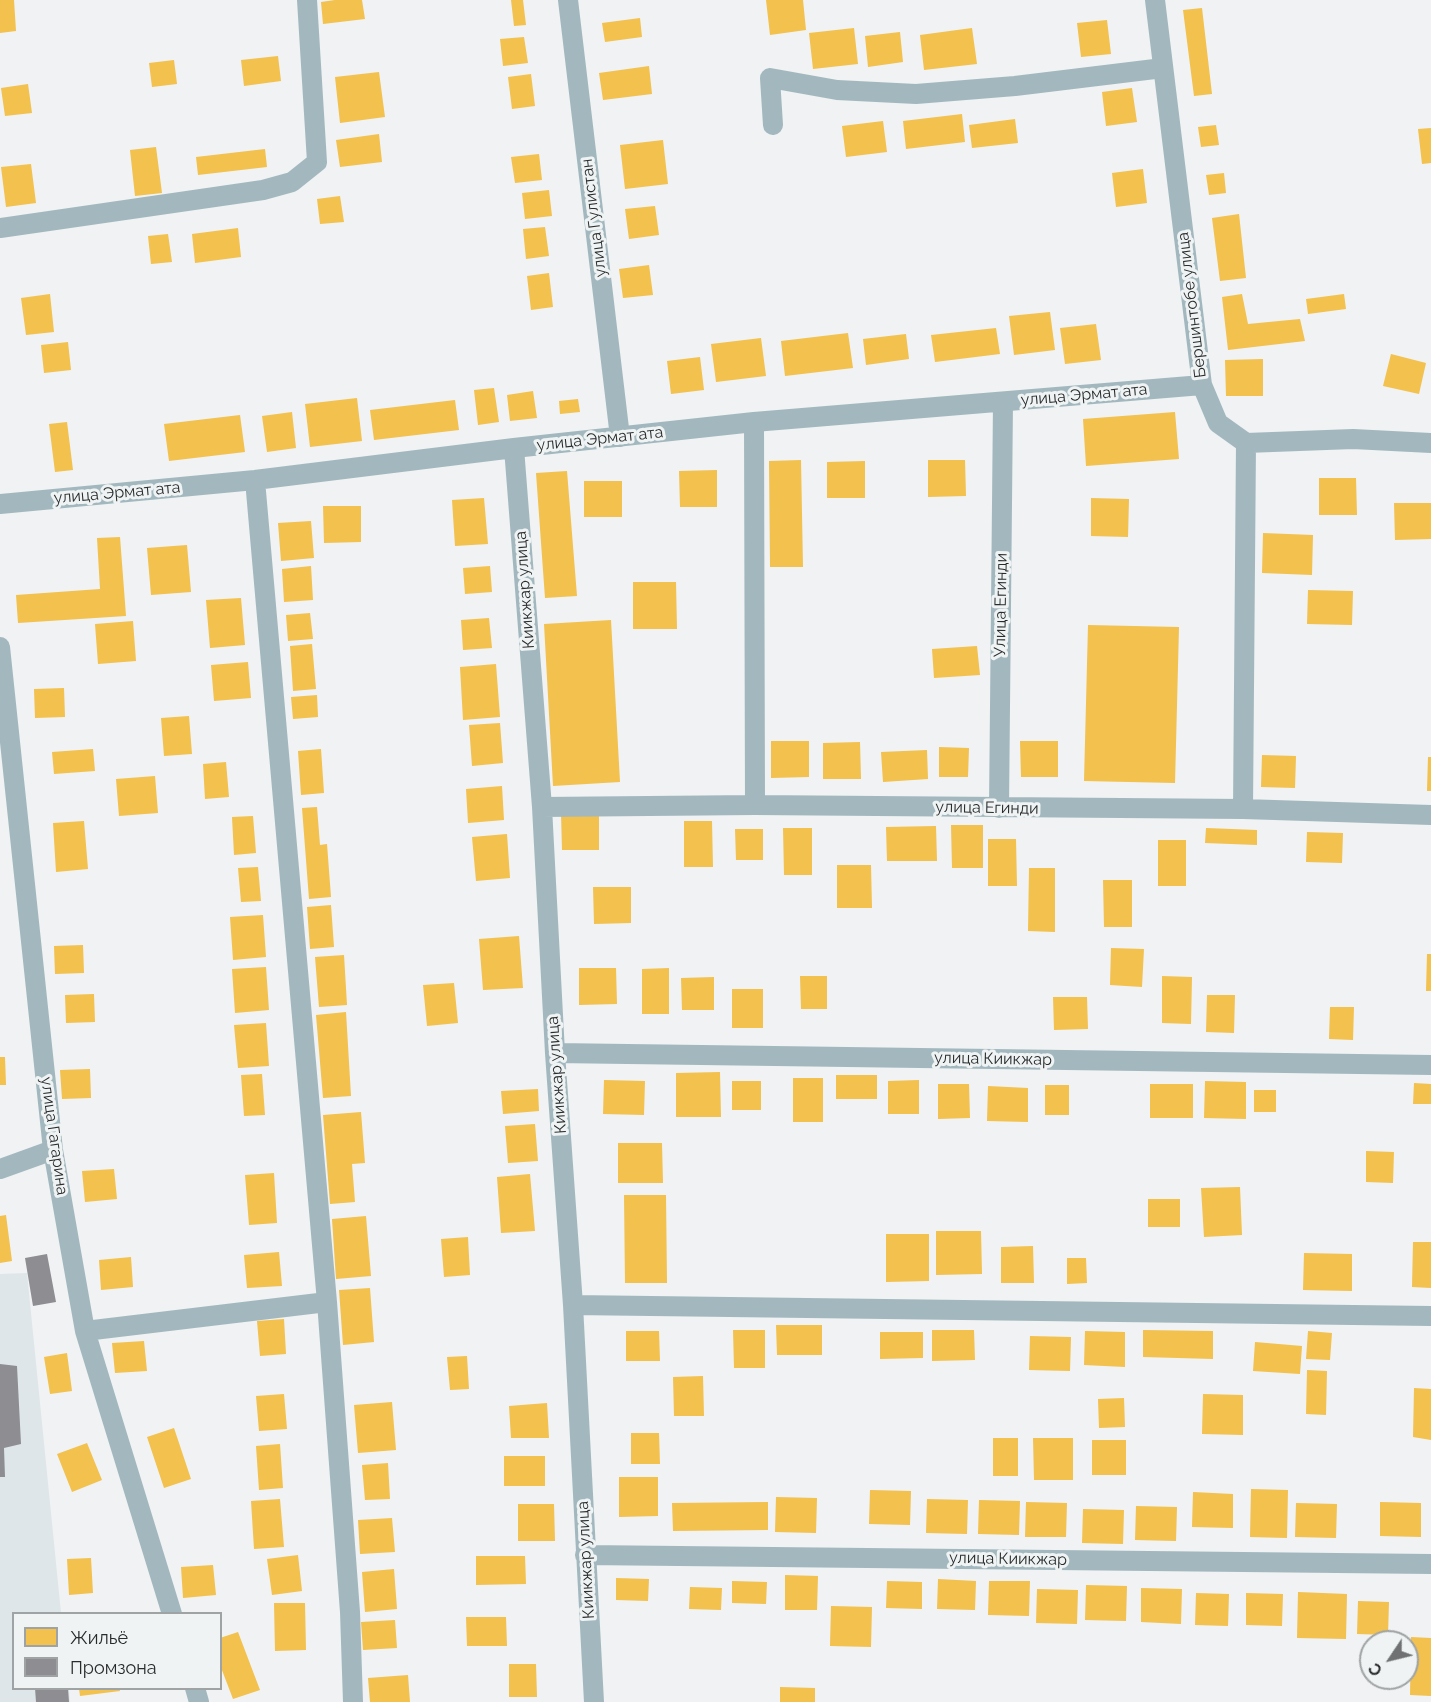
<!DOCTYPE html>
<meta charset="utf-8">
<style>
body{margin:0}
#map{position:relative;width:1431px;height:1702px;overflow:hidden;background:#f0f2f3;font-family:Raleway,sans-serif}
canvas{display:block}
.legend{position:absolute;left:12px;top:1612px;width:210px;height:78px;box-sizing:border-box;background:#eff3f4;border:2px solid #a0a3a4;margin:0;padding:8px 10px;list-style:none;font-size:18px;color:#2a2c2c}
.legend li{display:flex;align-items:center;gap:12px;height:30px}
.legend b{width:30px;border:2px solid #a0a3a4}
.north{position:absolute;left:1359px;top:1630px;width:60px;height:60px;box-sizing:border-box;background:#eff3f4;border:2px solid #a0a3a4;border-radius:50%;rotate:235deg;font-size:16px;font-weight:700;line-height:24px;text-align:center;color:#2a2c2c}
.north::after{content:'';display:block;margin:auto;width:21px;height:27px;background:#6f7172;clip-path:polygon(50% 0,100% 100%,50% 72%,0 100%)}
</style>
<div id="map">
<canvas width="1431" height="1702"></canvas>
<ul class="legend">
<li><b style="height:16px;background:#f2c14e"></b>Жильё</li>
<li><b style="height:16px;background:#8d8d92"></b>Промзона</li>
</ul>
<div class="north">С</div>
</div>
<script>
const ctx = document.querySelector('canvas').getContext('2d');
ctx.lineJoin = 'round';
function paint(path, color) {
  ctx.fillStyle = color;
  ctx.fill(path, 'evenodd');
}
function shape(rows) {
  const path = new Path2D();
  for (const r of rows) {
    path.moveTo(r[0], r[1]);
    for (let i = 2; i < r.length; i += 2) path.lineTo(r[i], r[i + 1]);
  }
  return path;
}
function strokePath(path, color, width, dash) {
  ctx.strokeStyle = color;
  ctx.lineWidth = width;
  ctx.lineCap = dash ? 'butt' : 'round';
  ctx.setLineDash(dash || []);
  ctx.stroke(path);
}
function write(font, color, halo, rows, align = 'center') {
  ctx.font = font + ' Raleway,sans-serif';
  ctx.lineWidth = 6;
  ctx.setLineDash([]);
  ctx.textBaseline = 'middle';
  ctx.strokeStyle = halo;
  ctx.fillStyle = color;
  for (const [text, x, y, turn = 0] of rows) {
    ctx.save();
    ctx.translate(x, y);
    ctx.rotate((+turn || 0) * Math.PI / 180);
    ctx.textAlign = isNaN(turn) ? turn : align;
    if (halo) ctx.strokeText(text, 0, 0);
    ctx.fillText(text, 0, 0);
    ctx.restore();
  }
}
paint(shape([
 [27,1273,61,1613,14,1614,14,1688,69,1689,70,1702,0,1702,0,1274]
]), '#dee6e9');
paint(shape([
 [0,0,14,0,16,31,0,33],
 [335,0,362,0,365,19,323,24,321,2],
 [511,0,523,0,526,25,514,26],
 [766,0,803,0,806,30,770,35],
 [1202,8,1212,94,1194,96,1183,10],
 [640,18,642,37,605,42,602,23],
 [1107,20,1111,54,1081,57,1077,23],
 [854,28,858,64,813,69,809,33],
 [972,28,977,64,924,70,920,35],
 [900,32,903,62,868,67,865,36],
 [524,37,528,63,503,66,500,39],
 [278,56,281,81,244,86,241,60],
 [174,60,177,84,152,87,149,63],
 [649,66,652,94,603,100,599,73],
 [379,72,385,117,340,123,335,77],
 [531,74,535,106,512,109,508,77],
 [28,84,32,113,5,116,1,88],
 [1132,88,1137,122,1106,126,1102,92],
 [962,114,965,142,906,149,903,121],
 [1015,119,1018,143,972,148,969,125],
 [883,121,887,152,846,157,842,126],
 [1216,125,1219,145,1201,147,1198,127],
 [1431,128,1431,163,1422,164,1418,129],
 [379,134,382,162,340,167,336,140],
 [663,140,668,184,625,189,620,145],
 [156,147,162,193,135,196,130,150],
 [265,149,267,167,198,175,196,157],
 [539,154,542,180,515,183,511,157],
 [31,164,36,203,6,207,1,167],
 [1143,169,1147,203,1116,207,1112,173],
 [1224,173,1226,193,1209,195,1206,175],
 [549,190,552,216,525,219,522,193],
 [340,196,344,222,320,224,317,199],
 [655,206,659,235,629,239,625,209],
 [1239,214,1246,278,1220,281,1212,218],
 [545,227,549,256,526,259,523,229],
 [238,228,241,257,195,263,192,234],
 [168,234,172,262,151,264,148,236],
 [649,265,653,295,623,298,619,269],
 [549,273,553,307,531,310,527,276],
 [50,294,54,332,26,335,21,298],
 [1242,294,1248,324,1300,319,1305,341,1228,350,1222,297],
 [1344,294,1346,309,1308,314,1306,299],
 [1050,312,1055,350,1014,355,1009,316],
 [1096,324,1101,360,1065,364,1060,328],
 [996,328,1000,354,935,362,931,335],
 [848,333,853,368,785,376,781,341],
 [906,334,909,359,866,365,863,339],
 [761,338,766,376,716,382,711,344],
 [68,342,71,370,44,373,41,345],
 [1391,354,1426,363,1419,394,1383,386],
 [700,357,704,390,671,394,667,361],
 [1263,359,1263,396,1226,396,1225,360],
 [494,388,499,422,478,425,474,390],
 [533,391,537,418,510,421,507,395],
 [357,398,362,441,310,447,305,404],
 [578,399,580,412,560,414,559,401],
 [455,400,459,430,374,440,370,410],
 [292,412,296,448,267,452,262,416],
 [1175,412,1179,459,1086,466,1083,419],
 [240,415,245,452,169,461,164,424],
 [67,422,73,470,55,472,49,424],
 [801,460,803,567,770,567,769,461],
 [928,460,965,460,966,496,928,497],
 [865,461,865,498,827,498,827,462],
 [717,470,717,507,680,507,679,471],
 [567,471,577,596,545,598,536,473],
 [1319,478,1356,478,1357,515,1319,515],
 [584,481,622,481,622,517,584,517],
 [484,498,488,544,455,546,452,500],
 [1091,498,1129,499,1128,537,1091,536],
 [1394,503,1431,503,1431,539,1395,540],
 [323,506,361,506,361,542,324,543],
 [311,521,314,558,281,561,278,523],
 [1263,533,1313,535,1312,575,1262,573],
 [120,537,126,616,18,623,16,595,100,589,97,538],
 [187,545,191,592,151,595,147,548],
 [311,566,313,600,284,602,282,569],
 [490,566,492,592,465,594,463,568],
 [633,582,676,582,677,629,633,629],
 [1308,590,1353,591,1352,625,1307,624],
 [241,598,245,645,210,648,206,600],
 [310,613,313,639,288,641,286,615],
 [489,618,492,648,463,650,461,620],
 [611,620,620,782,553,786,544,624],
 [133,621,136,661,98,664,95,624],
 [1088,625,1179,627,1175,783,1084,781],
 [312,644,316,689,293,691,290,646],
 [977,646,980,675,934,678,932,649],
 [248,662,251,698,214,701,211,665],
 [496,664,500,717,463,720,460,667],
 [64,688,65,717,35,718,34,689],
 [317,695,318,717,293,719,291,697],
 [189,716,192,754,164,756,161,718],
 [500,723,503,763,472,766,469,725],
 [771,741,809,741,809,777,771,778],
 [1020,741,1058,741,1058,777,1021,777],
 [860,742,861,779,823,779,823,743],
 [939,747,969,748,968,777,939,777],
 [93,749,95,771,54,774,52,752],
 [321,749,324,793,301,795,298,751],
 [927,750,928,779,883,782,881,752],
 [1262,755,1296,756,1295,788,1261,787],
 [1428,757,1431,757,1431,791,1427,791],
 [226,762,229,797,205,799,203,764],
 [155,776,158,813,119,816,116,779],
 [502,786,504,820,468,823,466,789],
 [317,807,320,845,327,844,331,897,309,899,302,808],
 [561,813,599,813,599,850,562,850],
 [253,816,256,853,234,855,232,817],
 [84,821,88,869,56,872,53,823],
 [684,821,712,821,713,867,684,867],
 [951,825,983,825,983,868,952,868],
 [936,826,937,861,887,861,886,827],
 [783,828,812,828,812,875,784,875],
 [1206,828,1257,830,1257,845,1205,843],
 [735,829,763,829,763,860,736,860],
 [1307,832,1343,833,1342,863,1306,862],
 [507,834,510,878,476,881,472,837],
 [988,839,1016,839,1017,886,988,886],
 [1158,840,1186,840,1186,886,1158,886],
 [837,865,871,865,872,908,837,908],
 [258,867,261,901,241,902,238,868],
 [1029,868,1055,868,1055,932,1028,931],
 [1103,880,1132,880,1132,927,1104,927],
 [593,887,631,887,631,923,594,924],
 [331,905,334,947,310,949,307,907],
 [263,915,266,957,233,960,230,917],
 [519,936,523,988,483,990,479,939],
 [83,945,84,973,55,974,54,946],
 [1111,948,1144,949,1142,987,1110,985],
 [1427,954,1431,954,1431,991,1426,991],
 [344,955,347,1005,319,1007,315,957],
 [266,967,269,1010,235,1013,232,969],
 [579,968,616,968,617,1004,579,1005],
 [669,968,669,1014,642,1014,642,969],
 [800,976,827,976,827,1009,801,1009],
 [1162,976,1192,977,1191,1024,1162,1023],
 [714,977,714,1010,682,1010,681,978],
 [454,983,458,1023,427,1026,423,985],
 [732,989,763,989,763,1028,732,1028],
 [94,994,95,1022,66,1023,65,995],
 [1207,995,1235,995,1234,1033,1206,1032],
 [1053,997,1087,997,1088,1029,1054,1030],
 [1330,1007,1354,1007,1353,1040,1329,1039],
 [346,1012,351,1096,323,1098,316,1015],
 [266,1023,269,1066,238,1068,234,1025],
 [0,1057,5,1057,6,1085,0,1085],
 [90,1069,91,1098,62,1099,60,1070],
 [720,1072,721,1117,676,1117,676,1073],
 [262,1074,265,1115,244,1116,241,1075],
 [836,1075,877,1075,877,1099,836,1099],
 [793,1078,823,1078,823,1122,793,1122],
 [604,1080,645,1081,644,1115,603,1114],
 [919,1080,919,1114,888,1114,888,1081],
 [732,1081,761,1081,761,1110,732,1110],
 [1205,1081,1246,1082,1246,1119,1204,1118],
 [1414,1083,1431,1084,1431,1104,1413,1104],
 [938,1084,969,1084,970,1118,938,1119],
 [1150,1084,1193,1084,1193,1118,1150,1118],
 [1045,1085,1069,1085,1069,1115,1045,1115],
 [988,1086,1028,1088,1028,1122,987,1121],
 [538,1089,539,1111,503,1114,501,1091],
 [1254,1090,1276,1090,1276,1112,1254,1112],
 [361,1112,365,1163,352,1164,355,1202,330,1204,323,1115],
 [535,1124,538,1161,508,1163,505,1126],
 [618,1143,662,1143,663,1183,618,1183],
 [1366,1151,1394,1152,1393,1183,1366,1182],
 [114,1169,117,1199,85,1202,82,1171],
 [274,1173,277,1223,249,1225,245,1175],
 [530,1174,535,1231,501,1233,497,1177],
 [1240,1187,1242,1235,1204,1237,1201,1188],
 [624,1195,666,1195,667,1283,625,1283],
 [1148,1199,1180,1199,1180,1227,1148,1227],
 [6,1215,12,1261,0,1263,0,1216],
 [366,1216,371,1276,336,1279,332,1219],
 [936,1231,981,1231,982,1274,936,1275],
 [886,1234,929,1234,929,1281,886,1282],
 [468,1237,470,1275,444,1277,441,1239],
 [1413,1242,1431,1242,1431,1288,1412,1287],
 [1033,1246,1034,1283,1001,1283,1001,1247],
 [279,1252,282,1286,247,1288,244,1255],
 [1304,1253,1352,1254,1352,1291,1303,1290],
 [131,1257,133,1287,101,1290,99,1260],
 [1067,1258,1086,1258,1087,1283,1067,1284],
 [370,1288,374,1342,343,1345,339,1290],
 [284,1319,286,1354,260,1356,257,1321],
 [776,1325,822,1325,822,1355,777,1355],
 [733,1330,765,1330,765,1368,734,1368],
 [932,1330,974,1330,975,1360,932,1361],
 [1143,1330,1213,1331,1213,1359,1143,1357],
 [626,1331,659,1331,660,1361,626,1361],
 [1085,1331,1125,1332,1125,1367,1084,1365],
 [1308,1331,1332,1333,1330,1360,1306,1359],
 [880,1332,923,1332,923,1358,880,1359],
 [1030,1336,1071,1337,1070,1371,1029,1370],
 [144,1341,147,1371,115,1373,112,1343],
 [1255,1342,1302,1346,1300,1374,1253,1371],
 [67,1353,72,1391,50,1394,44,1357],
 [467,1356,469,1389,450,1390,447,1357],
 [1307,1370,1327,1371,1326,1415,1306,1414],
 [703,1376,704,1416,674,1416,673,1377],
 [1414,1388,1431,1389,1431,1440,1413,1437],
 [284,1394,287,1429,259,1431,256,1396],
 [1203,1394,1243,1395,1243,1435,1202,1434],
 [1124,1398,1125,1427,1099,1428,1098,1399],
 [392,1402,396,1450,358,1453,354,1405],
 [547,1403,549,1438,511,1438,509,1406],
 [174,1428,191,1479,164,1488,147,1437],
 [631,1433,659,1433,660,1464,631,1464],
 [993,1438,1018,1438,1018,1476,993,1476],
 [1033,1438,1073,1438,1073,1480,1034,1480],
 [1092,1440,1126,1440,1126,1475,1092,1475],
 [87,1443,102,1480,72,1492,57,1454],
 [280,1444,283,1488,259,1490,256,1446],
 [504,1456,545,1456,545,1486,504,1486],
 [388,1463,390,1499,365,1500,362,1465],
 [619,1477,658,1477,658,1516,619,1517],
 [1251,1489,1288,1490,1287,1538,1250,1537],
 [870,1490,911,1491,910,1525,869,1524],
 [1193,1492,1233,1494,1233,1528,1192,1527],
 [776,1497,817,1498,816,1533,775,1532],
 [280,1499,284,1547,254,1549,251,1501],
 [927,1499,968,1500,967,1534,926,1533],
 [979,1500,1020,1501,1019,1535,978,1534],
 [768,1502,768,1530,673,1531,672,1503],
 [1026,1502,1067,1503,1066,1537,1025,1537],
 [1380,1502,1421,1503,1421,1537,1380,1536],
 [1296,1503,1337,1504,1336,1538,1295,1537],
 [518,1504,554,1504,555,1541,518,1541],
 [1136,1506,1177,1507,1176,1541,1135,1540],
 [1083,1509,1124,1510,1123,1544,1082,1543],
 [392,1518,395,1552,360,1554,358,1520],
 [298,1555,302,1591,272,1595,267,1559],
 [476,1556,525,1556,526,1584,476,1585],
 [91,1558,93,1593,69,1595,67,1559],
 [213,1565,216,1595,183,1598,181,1567],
 [394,1569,397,1609,365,1612,362,1572],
 [785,1575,818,1576,817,1610,785,1610],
 [616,1578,649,1579,648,1601,616,1600],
 [938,1579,976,1581,975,1610,937,1609],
 [732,1581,767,1582,766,1604,732,1603],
 [887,1581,922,1582,922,1609,886,1608],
 [989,1581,1030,1581,1029,1616,988,1615],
 [1086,1585,1127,1586,1126,1621,1085,1620],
 [690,1587,722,1588,721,1610,689,1609],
 [1141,1588,1182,1589,1181,1624,1141,1622],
 [1037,1589,1078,1590,1077,1624,1036,1623],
 [1298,1592,1347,1594,1346,1639,1297,1638],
 [1196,1593,1229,1594,1228,1626,1195,1625],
 [1246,1593,1283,1594,1282,1626,1246,1625],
 [1358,1601,1389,1602,1388,1635,1357,1634],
 [274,1603,305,1603,306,1650,275,1651],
 [831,1606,872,1607,871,1647,830,1646],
 [466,1617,506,1617,507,1646,467,1646],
 [395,1620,397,1648,363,1650,361,1622],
 [238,1632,260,1690,233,1699,220,1665,220,1638],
 [1411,1637,1431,1638,1431,1696,1410,1695],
 [509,1664,536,1664,537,1697,509,1697],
 [408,1675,410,1702,370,1702,368,1678],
 [780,1687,815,1688,815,1702,780,1702],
 [79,1688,119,1688,120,1691,80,1696]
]), '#f2c14e');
paint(shape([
 [47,1254,56,1302,33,1306,25,1258],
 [0,1364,17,1366,21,1444,4,1448,5,1477,0,1477],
 [35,1688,68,1688,69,1702,36,1702]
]), '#8d8d92');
strokePath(shape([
 [568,0,620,437],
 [1155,0,1202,385,1218,423,1246,443,1243,809],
 [773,125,770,78,837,90,916,94,1015,86,1163,68],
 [0,228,263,190,292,182,317,162,307,0],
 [754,422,755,805],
 [1246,443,1353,439,1431,443],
 [514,448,542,807,555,1053,573,1305,594,1702],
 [255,480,327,1302,350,1612,353,1702],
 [0,504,255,480,514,448,754,422,1202,385],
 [0,647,53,1150,85,1331,172,1614],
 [542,807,755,805,1243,809,1431,815],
 [999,808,1003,402],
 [555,1053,1431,1065],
 [0,1169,53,1150],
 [573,1305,1431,1316],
 [85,1331,327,1302],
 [585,1555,1431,1564],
 [195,1688,199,1702]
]), '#a2b8be', 20);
write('16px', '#2a2c2c', '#eff3f4', [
 ["улица Гулистан",594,218,-97],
 ["Бершинтобе улица",1192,305,-97],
 ["улица Эрмат ата",1084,395,-5],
 ["улица Эрмат ата",600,439,-6],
 ["улица Эрмат ата",117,493,-5],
 ["Киикжар улица",525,590,-94],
 ["Улица Егинди",1001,605,-89],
 ["улица Егинди",987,808,1],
 ["улица Киикжар",993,1059,1],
 ["Киикжар улица",557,1075,-94],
 ["улица Гагарина",54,1136,82],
 ["улица Киикжар",1008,1559,1],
 ["Киикжар улица",586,1560,-93]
]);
</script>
